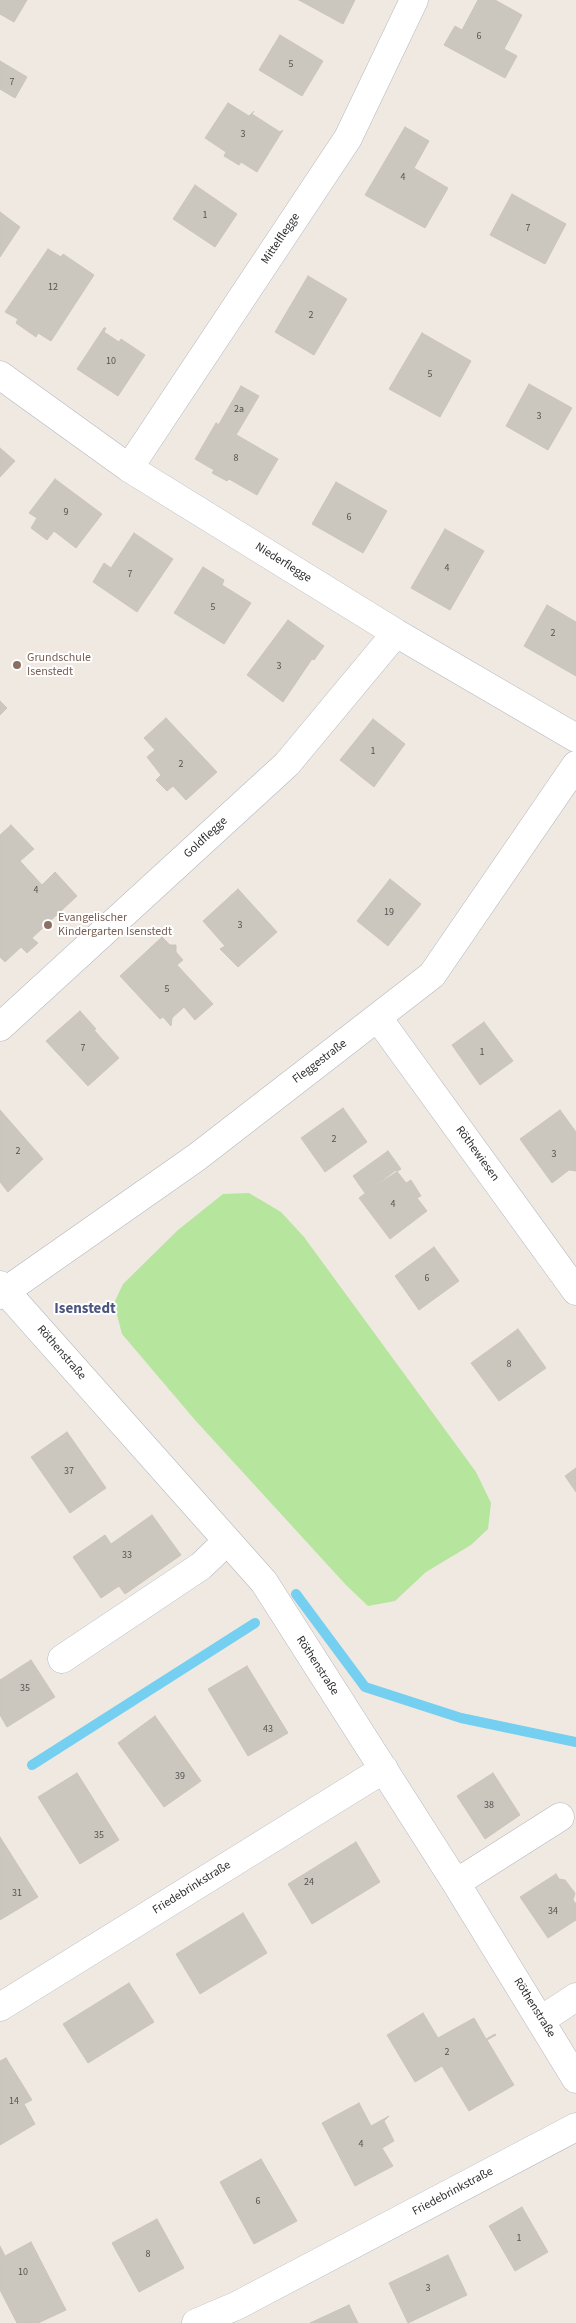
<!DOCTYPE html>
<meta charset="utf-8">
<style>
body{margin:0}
canvas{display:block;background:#efe9e1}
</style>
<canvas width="576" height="2323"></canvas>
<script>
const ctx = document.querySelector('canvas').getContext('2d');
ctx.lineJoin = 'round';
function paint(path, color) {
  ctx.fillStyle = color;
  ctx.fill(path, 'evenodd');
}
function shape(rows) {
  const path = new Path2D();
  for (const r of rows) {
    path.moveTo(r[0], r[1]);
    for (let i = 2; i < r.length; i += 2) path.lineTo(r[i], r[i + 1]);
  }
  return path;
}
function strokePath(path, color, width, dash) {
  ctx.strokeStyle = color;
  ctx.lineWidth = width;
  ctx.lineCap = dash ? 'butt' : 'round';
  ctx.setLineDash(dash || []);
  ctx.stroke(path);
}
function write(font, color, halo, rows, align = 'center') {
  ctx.font = font + ' "Source Sans 3",sans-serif';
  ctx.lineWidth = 4;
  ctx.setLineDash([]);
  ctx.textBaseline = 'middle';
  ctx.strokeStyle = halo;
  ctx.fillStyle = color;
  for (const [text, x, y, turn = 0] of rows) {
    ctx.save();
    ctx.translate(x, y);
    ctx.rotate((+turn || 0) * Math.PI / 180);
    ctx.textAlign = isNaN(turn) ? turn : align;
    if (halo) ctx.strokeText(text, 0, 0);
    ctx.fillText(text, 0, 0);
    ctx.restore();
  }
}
paint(shape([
 [249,1193,281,1212,304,1237,476,1472,491,1503,488,1529,471,1545,426,1572,395,1601,368,1606,346,1585,195,1420,122,1334,114,1303,123,1284,178,1230,223,1194]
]), '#b6e59e');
strokePath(shape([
 [296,1594,365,1687,461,1718,576,1742],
 [32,1765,255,1623]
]), '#75cff0', 10);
const building = shape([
 [0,0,27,0,14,22,0,14,0,0],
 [299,0,355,0,343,24,299,0],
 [478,0,495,0,522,15,504,49,517,56,505,78,444,45,455,26,462,30,478,0],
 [280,35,323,61,302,96,259,70,280,35],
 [0,61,27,77,15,98,0,89,0,61],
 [228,103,249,116,254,111,252,114,280,132,283,130,257,172,241,162,239,165,224,156,226,152,205,138,228,103],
 [405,127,429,141,414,168,448,188,425,228,365,195,405,127],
 [195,185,237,214,215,247,173,219,195,185],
 [512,194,566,224,545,264,490,235,512,194],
 [0,212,20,227,0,257,0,212],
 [48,249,61,257,63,254,94,275,51,341,38,333,36,337,16,323,18,319,5,312,48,249],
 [308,276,347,299,314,355,275,332,308,276],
 [104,328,106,328,104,332,119,342,121,339,145,355,118,396,77,369,104,328],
 [422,333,471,361,440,417,389,389,422,333],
 [529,384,572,408,548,450,506,426,529,384],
 [241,386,259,396,236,435,219,424,241,386],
 [216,423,278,459,257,495,229,479,227,481,212,473,214,470,195,459,216,423],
 [0,448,15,461,0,477,0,448],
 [55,479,102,514,76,548,54,531,47,540,31,528,37,518,29,513,55,479],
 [336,482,387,511,363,553,312,524,336,482],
 [445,529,484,551,450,610,411,588,445,529],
 [134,533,173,559,137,612,93,582,104,563,111,568,134,533],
 [203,567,224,580,222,585,251,603,224,644,174,613,203,567],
 [547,605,576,622,576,676,524,646,547,605],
 [288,620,324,646,314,660,312,659,283,702,247,675,288,620],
 [0,701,7,708,0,715,0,701],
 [166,718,217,772,186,800,173,786,167,791,156,780,161,775,147,757,155,750,144,738,166,718],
 [373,719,405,744,374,787,340,760,373,719],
 [11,825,34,849,20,861,42,885,55,872,77,896,32,938,38,943,27,953,21,947,5,962,0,957,0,835,11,825],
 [390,879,421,904,388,946,357,921,390,879],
 [238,889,277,932,238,967,220,949,225,946,203,921,238,889],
 [162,937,170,945,176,945,176,952,183,960,177,965,213,1004,195,1020,184,1007,172,1018,171,1026,163,1017,160,1019,120,976,162,937],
 [80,1011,96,1029,94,1030,119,1058,88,1086,46,1041,80,1011],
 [484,1022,513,1061,480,1085,452,1045,484,1022],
 [343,1108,367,1142,325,1172,301,1138,343,1108],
 [0,1110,43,1159,8,1192,0,1182,0,1110],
 [560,1110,576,1132,576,1171,569,1170,552,1183,520,1139,560,1110],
 [388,1151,401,1169,365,1193,353,1176,388,1151],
 [396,1170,406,1183,411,1180,421,1196,417,1198,427,1211,390,1239,359,1198,396,1170],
 [434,1247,459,1281,419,1310,395,1276,434,1247],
 [518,1329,546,1368,499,1401,471,1363,518,1329],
 [67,1432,106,1488,70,1513,31,1457,67,1432],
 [576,1468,576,1492,565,1476,576,1468],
 [152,1515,181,1555,125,1594,119,1586,101,1598,73,1557,105,1535,111,1544,152,1515],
 [31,1660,55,1697,7,1727,0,1715,0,1680,31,1660],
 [247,1666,288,1733,248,1756,208,1689,247,1666],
 [155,1716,201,1781,164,1807,118,1743,155,1716],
 [77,1773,119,1840,80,1864,38,1797,77,1773],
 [493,1773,520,1815,485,1839,457,1796,493,1773],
 [0,1837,38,1897,0,1920,0,1837],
 [356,1842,380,1882,312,1924,288,1884,356,1842],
 [556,1874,559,1879,565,1880,575,1893,573,1900,576,1904,576,1920,548,1938,520,1897,556,1874],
 [243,1913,267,1953,200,1994,176,1954,243,1913],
 [129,1983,154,2022,88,2063,63,2024,129,1983],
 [423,2013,438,2038,474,2018,486,2039,495,2034,496,2035,487,2040,514,2085,469,2111,442,2066,415,2082,387,2035,423,2013],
 [6,2058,32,2100,24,2104,35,2124,0,2145,0,2061,6,2058],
 [359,2103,371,2126,389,2116,384,2121,394,2141,382,2148,393,2166,355,2186,322,2123,359,2103],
 [261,2159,297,2221,254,2244,220,2182,261,2159],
 [522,2207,548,2252,515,2271,489,2226,522,2207],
 [157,2219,184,2268,139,2292,112,2243,157,2219],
 [31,2242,66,2310,38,2323,17,2323,0,2290,0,2246,5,2256,31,2242],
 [448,2255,467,2295,408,2323,389,2283,448,2255],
 [349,2305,358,2323,310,2323,349,2305]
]);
paint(building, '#cbc7bf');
strokePath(building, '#cbc5ba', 1);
const minor = shape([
 [0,375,129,468,396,633,576,738],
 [129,468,348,138,414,0],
 [378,1018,576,1291],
 [0,1027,287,764,396,633],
 [0,1285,264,1582,456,1883,576,2079],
 [0,1295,197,1157,432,975,576,765],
 [62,1659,201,1566,227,1541],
 [456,1883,560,1817],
 [0,2007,384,1769],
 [541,2020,576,1997],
 [196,2323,236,2306,576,2127]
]);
strokePath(minor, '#b4b7c1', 29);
strokePath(minor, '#fff', 28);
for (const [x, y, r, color] of [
 [17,665,5,"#8d6e63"],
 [48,925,5,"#8d6e63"]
]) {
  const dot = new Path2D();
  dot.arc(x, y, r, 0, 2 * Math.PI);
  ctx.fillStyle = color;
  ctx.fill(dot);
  strokePath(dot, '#fff', 2);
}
write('10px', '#555452', null, [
 ["6",479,37],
 ["5",291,65],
 ["7",12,83],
 ["3",243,135],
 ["4",403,178],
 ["1",205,216],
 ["7",528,229],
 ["12",53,288],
 ["2",311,316],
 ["10",111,362],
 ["5",430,375],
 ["2a",239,410],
 ["3",539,417],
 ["8",236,459],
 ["9",66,513],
 ["6",349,518],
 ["4",447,569],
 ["7",130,575],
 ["5",213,608],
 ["2",553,634],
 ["3",279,667],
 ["1",373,752],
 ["2",181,765],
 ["4",36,891],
 ["19",389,913],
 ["3",240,926],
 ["5",167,990],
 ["7",83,1049],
 ["1",482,1053],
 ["2",334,1140],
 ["2",18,1152],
 ["3",554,1155],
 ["4",393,1205],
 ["6",427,1279],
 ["8",509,1365],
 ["37",69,1472],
 ["33",127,1556],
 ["35",25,1689],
 ["43",268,1730],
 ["39",180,1777],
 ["38",489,1806],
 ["35",99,1836],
 ["24",309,1883],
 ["31",17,1894],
 ["34",553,1912],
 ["2",447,2053],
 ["14",14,2102],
 ["4",361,2145],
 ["6",258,2202],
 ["1",519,2239],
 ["8",148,2255],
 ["10",23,2273],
 ["3",428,2289]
]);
write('12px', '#2e2e2e', '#fff', [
 ["Mittelflegge",281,239,-56],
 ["Niederflegge",283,563,32],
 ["Goldflegge",206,838,-43],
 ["Fleggestraße",320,1062,-37],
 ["Röthewiesen",477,1154,54],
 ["Röthenstraße",61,1353,49],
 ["Röthenstraße",317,1666,57],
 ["Friedebrinkstraße",192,1888,-32],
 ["Röthenstraße",534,2008,58],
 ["Friedebrinkstraße",453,2192,-28]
]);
write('12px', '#785e54', '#fff', [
 ["Grundschule",27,658],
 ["Isenstedt",27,672],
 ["Evangelischer",58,918],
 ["Kindergarten Isenstedt",58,932]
], 'left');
write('bold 15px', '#4d5680', '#fff', [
 ["Isenstedt",85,1310]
]);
</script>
